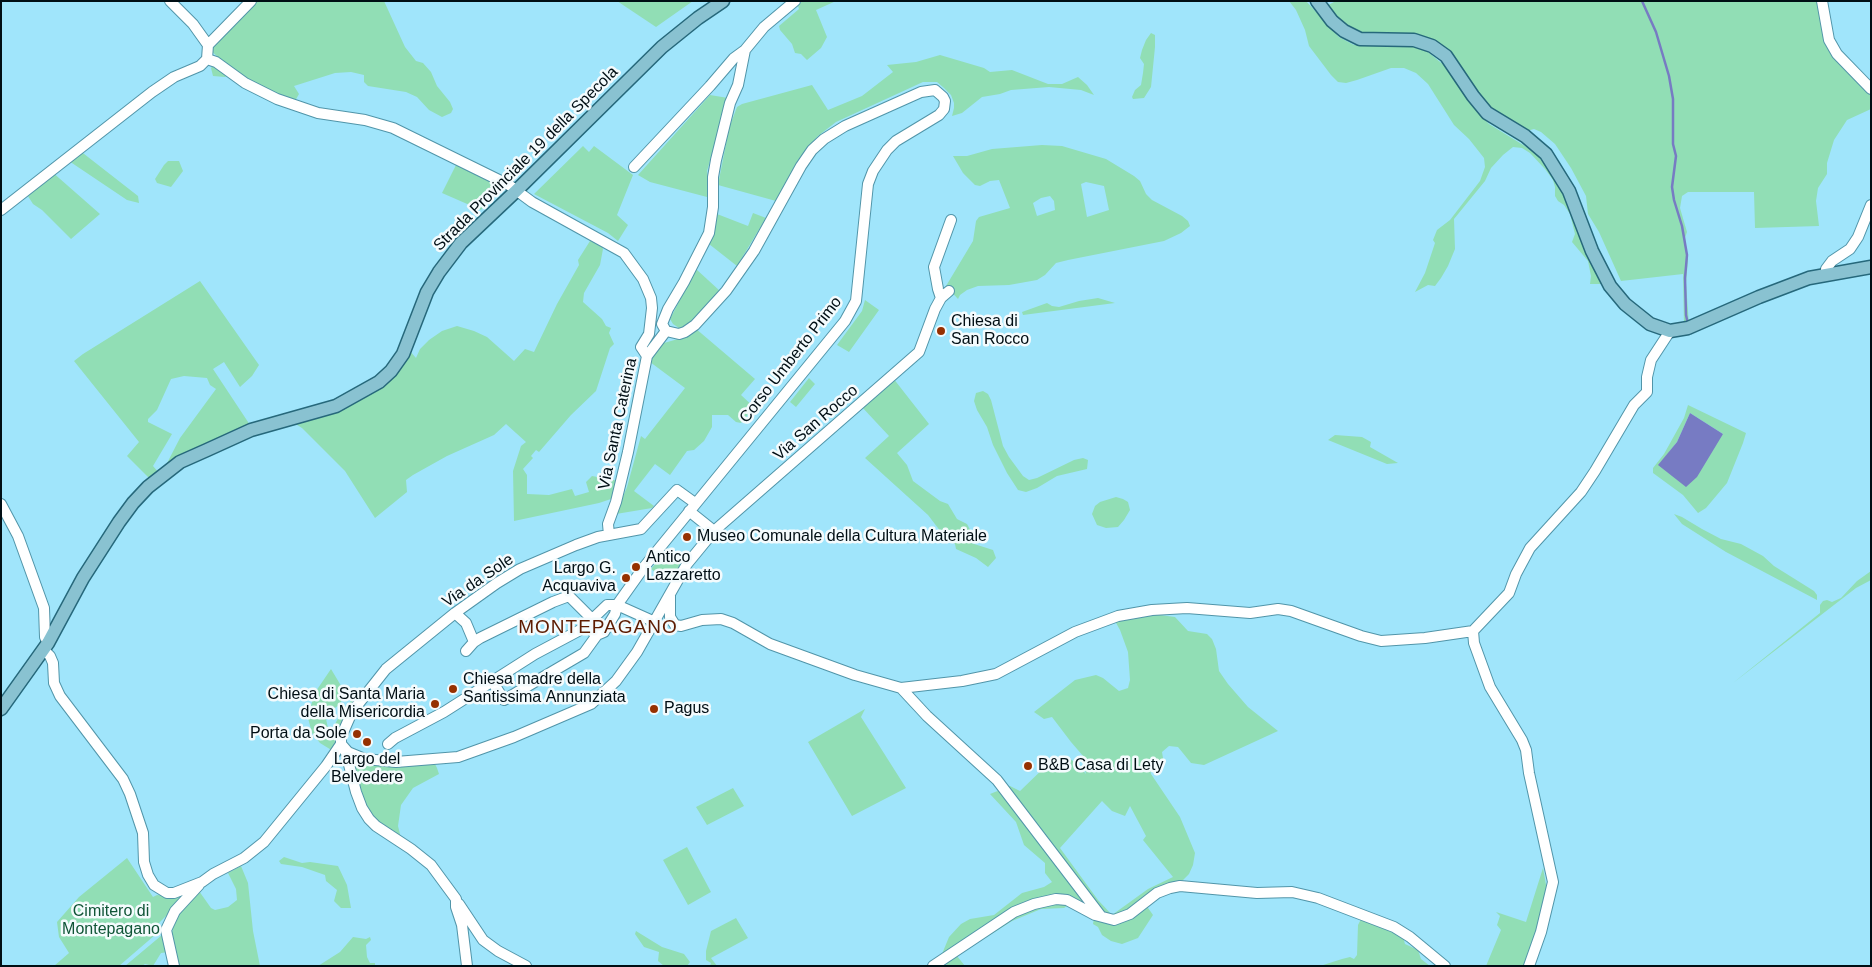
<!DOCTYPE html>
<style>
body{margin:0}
#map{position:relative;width:1872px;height:967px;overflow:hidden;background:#a0e5fb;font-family:Helvetica,sans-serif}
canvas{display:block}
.frame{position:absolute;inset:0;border:2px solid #000e14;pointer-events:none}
</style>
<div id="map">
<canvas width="1872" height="967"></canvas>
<div class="frame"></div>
</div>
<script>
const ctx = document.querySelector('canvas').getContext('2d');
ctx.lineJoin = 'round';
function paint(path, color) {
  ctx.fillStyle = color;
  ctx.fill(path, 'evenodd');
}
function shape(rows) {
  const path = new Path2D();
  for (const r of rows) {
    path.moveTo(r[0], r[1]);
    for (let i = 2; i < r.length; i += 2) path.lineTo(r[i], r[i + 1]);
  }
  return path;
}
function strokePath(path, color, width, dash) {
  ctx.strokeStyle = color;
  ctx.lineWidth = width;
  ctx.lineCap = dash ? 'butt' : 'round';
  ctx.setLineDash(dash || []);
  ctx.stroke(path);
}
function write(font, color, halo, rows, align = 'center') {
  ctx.font = font + ' Helvetica,sans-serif';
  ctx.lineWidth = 5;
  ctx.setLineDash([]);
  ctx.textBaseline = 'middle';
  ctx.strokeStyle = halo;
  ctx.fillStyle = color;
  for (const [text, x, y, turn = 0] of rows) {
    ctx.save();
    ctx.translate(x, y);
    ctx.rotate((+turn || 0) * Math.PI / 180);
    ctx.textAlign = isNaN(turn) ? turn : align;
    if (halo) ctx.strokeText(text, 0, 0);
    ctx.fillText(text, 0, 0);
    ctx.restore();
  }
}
paint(shape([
 [255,1,384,1,405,47,416,61,423,63,431,72,437,86,450,102,453,109,451,113,442,117,429,110,417,97,406,92,368,86,364,82,364,75,351,72,335,73,294,86,299,94,295,101,228,75,225,77,213,76,211,68,219,58,209,49],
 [617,1,693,1,656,27],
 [802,1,836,1,816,10,827,37,821,48,807,60,801,54,795,53,792,44,780,30,779,26,799,9,798,6],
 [1289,1,1306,1,1339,37,1354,45,1408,45,1428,52,1445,66,1475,109,1489,124,1533,151,1548,167,1570,204,1601,284,1590,284,1591,276,1588,261,1572,242,1575,234,1570,214,1564,205,1558,201,1555,196,1555,187,1553,180,1545,169,1530,153,1522,148,1513,147,1503,155,1491,168,1485,181,1454,219,1455,249,1448,266,1441,278,1435,286,1428,285,1415,292,1425,273,1435,243,1433,240,1437,230,1450,220,1480,181,1485,167,1484,158,1469,139,1454,125,1428,84,1416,73,1404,68,1391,68,1357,80,1346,83,1338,82,1331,75,1309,46,1305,30,1296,10],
 [1336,1,1818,1,1823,30,1863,87,1871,95,1871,109,1847,120,1834,140,1827,163,1827,174,1818,188,1816,201,1819,226,1755,228,1754,192,1688,192,1682,196,1680,208,1687,232,1685,238,1688,260,1686,283,1689,325,1684,325,1683,274,1621,281,1599,232,1588,214,1586,196,1571,168,1555,144,1541,132,1534,129,1523,132,1493,114,1451,51,1413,33,1383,36,1362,35,1342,28,1326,6],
 [1151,33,1155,35,1155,47,1151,87,1144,98,1133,99,1132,97,1135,90,1141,85,1143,73,1144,64,1140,58,1142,50,1146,40],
 [940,55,984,68,990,72,1012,70,1048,84,1062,84,1078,77,1087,85,1094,95,1081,90,1049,87,1011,90,1000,94,982,97,962,113,952,116,954,108,954,103,951,95,944,88,937,82,923,82,836,122,818,136,798,160,776,201,718,185,729,128,737,107,742,104,812,85,828,110,862,96,893,72,887,65,916,62],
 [710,95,728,98,707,171,710,189,707,197,650,182,638,175],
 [1042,145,1062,146,1106,159,1134,176,1140,181,1146,194,1152,200,1182,216,1188,221,1190,226,1181,233,1164,241,1068,260,1056,263,1045,275,1037,280,1009,285,978,286,967,290,960,295,958,299,946,286,973,241,976,221,979,217,1010,208,999,180,990,181,980,186,975,185,963,173,953,156,967,156,992,149],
 [1086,182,1104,186,1109,210,1087,217,1081,184],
 [1050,196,1054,201,1055,210,1037,216,1033,203,1041,198],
 [583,146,589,152,594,146,633,175,617,215,628,225,618,241,608,233,534,194],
 [79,150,138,196,139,203,127,200,66,159],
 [168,161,179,161,183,171,171,187,157,183,155,179,164,165],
 [457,163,502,186,481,210,442,193],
 [51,171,100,214,71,239,42,210,33,204,26,193],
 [753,213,766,218,737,266,709,244,714,230,717,214,748,226],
 [590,241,601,244,603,249,600,265,584,293,583,302,602,319,606,326,611,328,609,333,614,344,610,348,596,391,571,415,539,452,536,450,531,456,533,458,523,469,527,475,527,494,549,495,572,489,575,496,589,492,586,482,592,476,619,481,614,498,599,503,514,521,513,471,521,446,526,442,506,424,494,435,447,456,413,475,406,480,407,492,375,518,345,471,302,428,294,423,342,406,409,350,416,358,420,349,429,340,442,331,457,326,474,331,487,337,514,361,525,349,534,352,557,304,579,265,578,260],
 [696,269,720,291,691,324,685,327,679,328,673,324,670,319],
 [200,281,259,365,252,376,240,387,224,362,213,369,250,425,274,416,284,415,164,469,180,438,216,389,210,385,207,378,184,376,171,379,157,410,148,419,148,422,172,434,153,466,159,473,151,480,127,456,139,442,74,361,83,354],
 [1098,298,1115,303,1023,315,1022,312,1047,303,1052,306,1059,307,1079,301],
 [865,300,879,310,849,352,837,345,862,311],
 [695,328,755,379,741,395,754,407,741,423,736,422,728,415,712,415,712,427,704,441,694,450,687,451,670,475,655,464,634,491,654,506,652,508,616,514,627,487,641,436,645,439,685,388,650,362,658,348,664,343,678,339],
 [809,378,815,384,796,407,790,402],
 [893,378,929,424,897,453,907,465,913,481,940,501,948,504,957,519,967,524,974,537,971,543,993,550,996,558,988,567,976,558,956,549,955,544,941,532,928,515,865,458,889,436,861,406],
 [983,391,988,394,991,400,1003,446,1009,457,1023,476,1029,480,1037,478,1074,460,1083,458,1088,460,1087,469,1057,476,1037,488,1026,492,1018,490,1007,473,993,445,987,427,977,410,974,401,976,393],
 [1688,405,1746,433,1743,443,1727,483,1706,508,1698,513,1683,495,1653,473,1653,468,1664,454,1684,418],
 [1690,413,1723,434,1659,465,1677,442],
 [1335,435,1362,437,1371,442,1370,447,1398,463,1387,464,1328,440],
 [1116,497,1123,499,1128,502,1130,510,1124,520,1118,527,1106,528,1097,525,1092,514,1095,506,1100,502],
 [1674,514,1682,517,1702,529,1721,539,1741,544,1763,556,1774,566,1814,591,1817,595,1817,600,1726,552,1682,524],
 [665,552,683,567,673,585,651,569],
 [1871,571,1871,580,1856,588,1733,683,1820,613,1820,605,1823,601,1827,600,1832,602,1841,598,1857,581],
 [1152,614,1175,617,1188,631,1207,634,1212,639,1216,649,1219,671,1228,684,1248,707,1278,731,1204,765,1191,763,1178,747,1169,746,1162,752,1164,764,1150,769,1151,774,1180,817,1195,853,1193,865,1189,874,1179,884,1146,905,1153,915,1138,938,1122,944,1111,941,1102,935,1098,927,1093,924,1094,918,1073,902,1064,908,1041,909,1012,921,957,956,965,966,947,966,942,954,949,937,961,924,970,919,994,915,1022,893,1044,887,1052,882,1045,873,1045,863,1024,845,1016,822,990,794,1010,786,1020,791,1049,763,1057,771,1068,758,1075,762,1086,774,1085,770,1090,764,1071,742,1052,717,1044,719,1034,712,1075,680,1096,675,1103,678,1119,691,1128,688,1130,680,1128,652,1120,630,1115,621],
 [1102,801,1112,811,1125,816,1130,806,1146,836,1143,840,1173,877,1148,889,1112,915,1098,900,1060,848],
 [331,669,343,689,345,695,339,705,328,713,326,719,328,728,330,730,333,728,343,709,352,700,359,696,333,751,320,743,312,733,308,718,314,694],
 [865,709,861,717,906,788,852,816,808,742],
 [349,757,381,766,435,764,437,768,439,774,413,788,401,805,398,826,401,838,384,828,372,817,361,799],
 [733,788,744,806,707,825,696,807],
 [687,847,711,892,688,905,663,860],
 [284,857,302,863,310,862,338,866,347,885,351,908,341,908,334,901,337,890,326,881,325,875,302,867,281,864,279,861],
 [127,858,153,897,157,895,176,897,187,895,158,924,162,929,119,966,54,966,69,953,59,937,57,922,79,897],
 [241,866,248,883,253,931,260,966,179,966,172,933,175,919,187,901,199,891,211,908,215,910,228,907,237,900,236,889,228,873],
 [1543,868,1547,890,1542,921,1525,966,1486,966,1501,930,1497,925,1500,916,1496,912,1526,922],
 [736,918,748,938,711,958,717,966,710,966,711,963,706,960,706,951,711,931],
 [1361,919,1403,937,1405,944,1418,950,1421,959,1430,966,1320,966,1342,959,1350,957,1354,959,1357,955,1358,925],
 [636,931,662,947,684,954,690,962,687,966,664,966,658,961,659,952,644,947,635,934],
 [162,935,165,935,169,952,161,953,153,966,145,964,142,966,125,966],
 [353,937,366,939,370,937,371,940,366,945,367,957,370,963,375,963,375,966,318,966,340,952]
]), '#91deb5');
paint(shape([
 [1690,413,1723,434,1697,477,1686,487,1658,465,1677,442]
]), '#777bc3');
strokePath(shape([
 [1642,1,1656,32,1669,76,1673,99,1673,144,1676,156,1672,187,1674,200,1682,226,1687,255,1685,278,1686,315,1688,324]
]), '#777bc3', 2.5);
const minor = shape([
 [170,1,193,24,208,45],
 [1822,1,1829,40,1837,54,1871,89],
 [207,59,216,62,245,83,277,99,318,113,365,120,393,128,509,185,532,202,624,253,643,279,651,298,652,308,649,334,641,347,647,356],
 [634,167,710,86,734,58,745,50],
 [1,210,152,92,174,77,200,66,207,59,208,45,251,1],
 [1826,274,1826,269,1832,261,1850,249,1858,237,1871,205],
 [941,298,938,289,934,267,951,220],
 [666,331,662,324,668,309,684,282,709,233,713,207,713,177,716,160,730,103,738,85,745,50,764,27,795,1],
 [1,504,18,536,44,608,45,637,48,643],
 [689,511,714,531],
 [609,535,608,524,616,502,628,452,647,356,666,331],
 [670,596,670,617,675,625,681,626,702,620,721,619,733,623,770,644,855,675,901,688,962,681,996,674,1075,632,1118,616,1152,610,1187,608,1250,613,1278,609,1291,611,1361,636,1381,641,1425,638,1473,631],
 [455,613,466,623,474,642],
 [592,619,590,627,592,631,597,635,604,632,615,614,617,605,644,567,845,321,856,301,868,184,873,171,887,150,896,141,939,115,944,109,945,101,943,97,935,90,921,92,845,126,824,139,812,150,801,166,754,251,726,291,695,325,685,332,679,334,666,331],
 [44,650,50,656,53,663,54,683,60,696,123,779,130,794,143,833,144,862,148,875,154,885,167,893,174,893,202,882,213,874,244,858,264,842,326,766,341,744],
 [466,651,474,642,480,638,553,602,569,596,592,619],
 [492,681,504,700,584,653,597,635],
 [901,688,927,716,997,780,1100,915],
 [341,744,348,752,365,759,396,762,458,757,514,737,591,704,616,681,637,652,687,564,701,547,714,531,919,352,935,309,941,298,949,291],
 [341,744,341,737,352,712,386,669,455,613,497,583,520,569,576,545,598,537,641,529,677,490,695,503],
 [388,744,395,738,444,712,535,654,582,629,607,605,617,605,655,622],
 [345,749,356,792,362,808,369,819,376,826,411,849,431,865,456,899,456,907,462,925,467,966],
 [459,904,483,940,498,951,526,966],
 [174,966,166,930,175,911,199,885],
 [933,966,1014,912,1034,904,1056,899,1067,900,1095,915,1114,920,1130,914,1157,893,1170,888,1180,886,1257,893,1292,892,1318,898,1394,927,1410,937,1445,966],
 [1529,966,1541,932,1553,882,1529,773,1526,750,1522,740,1490,687,1474,643,1473,631,1509,593,1516,574,1530,548,1581,492,1595,471,1634,405,1647,392,1647,377,1651,360,1670,331]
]);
const major = shape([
 [1317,1,1332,21,1344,31,1360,39,1414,40,1432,46,1446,56,1473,96,1487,113,1525,136,1546,154,1569,191,1592,251,1610,286,1625,304,1650,324,1670,331,1688,328,1759,297,1809,278,1871,267],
 [1,709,48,643,83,578,119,522,133,503,148,487,180,462,207,450,251,430,336,406,379,382,391,371,403,354,427,292,439,272,461,243,516,191,662,47,698,18,723,1]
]);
strokePath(minor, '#5195a9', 12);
strokePath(major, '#26687b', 15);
strokePath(minor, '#fff', 10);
strokePath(major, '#89c2d1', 12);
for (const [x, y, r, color] of [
 [941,331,5,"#963101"],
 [687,537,5,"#963101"],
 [636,567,5,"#963101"],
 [626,578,5,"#963101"],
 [453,689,5,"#963101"],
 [435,704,5,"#963101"],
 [654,709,5,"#963101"],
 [357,734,5,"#963101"],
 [367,742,5,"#963101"],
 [1028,766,5,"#963101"]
]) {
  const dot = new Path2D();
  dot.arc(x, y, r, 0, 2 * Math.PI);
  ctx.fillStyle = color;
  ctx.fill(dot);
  strokePath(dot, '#f4fbfd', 2);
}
write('16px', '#000e14', '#f4fbfd', [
 ["Strada Provinciale 19 della Specola",526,159,-45],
 ["Corso Umberto Primo",791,360,-52],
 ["Via San Rocco",816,423,-41],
 ["Via Santa Caterina",618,424,-78],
 ["Via da Sole",478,581,-34]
]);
write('16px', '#000e14', '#f4fbfd', [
 ["Chiesa di",951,322],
 ["San Rocco",951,340],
 ["Museo Comunale della Cultura Materiale",697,537],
 ["Antico",646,558],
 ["Lazzaretto",646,576],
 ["Largo G.",616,569,"right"],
 ["Acquaviva",616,587,"right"],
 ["Chiesa madre della",463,680],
 ["Santissima Annunziata",463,698],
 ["Chiesa di Santa Maria",425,695,"right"],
 ["della Misericordia",425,713,"right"],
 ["Pagus",664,709],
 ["Porta da Sole",347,734,"right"],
 ["Largo del",367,760,"center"],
 ["Belvedere",367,778,"center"],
 ["B&B Casa di Lety",1038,766]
], 'left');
write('16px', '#105537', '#f4fbfd', [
 ["Cimitero di",111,912],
 ["Montepagano",111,930]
]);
ctx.letterSpacing = '1px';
write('19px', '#5d1c02', '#f4fbfd', [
 ["MONTEPAGANO",598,628]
]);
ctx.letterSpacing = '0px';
</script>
